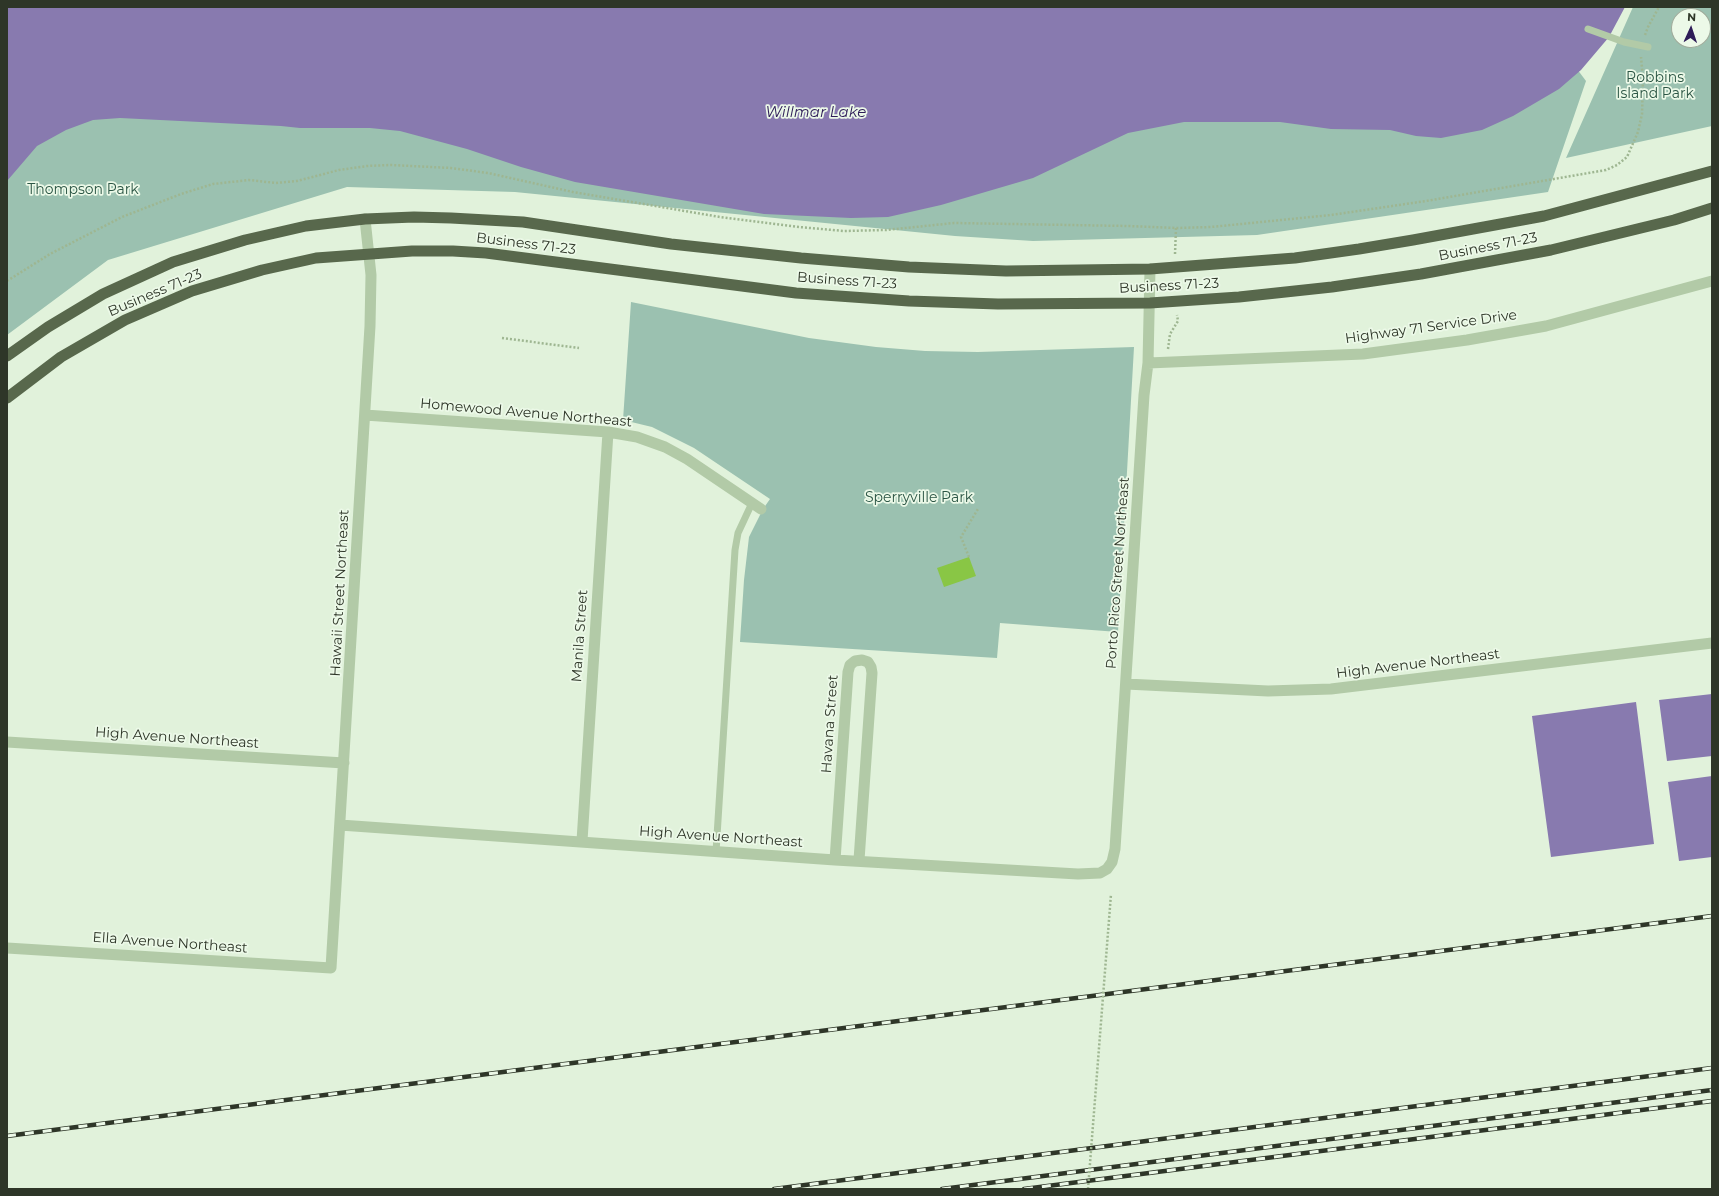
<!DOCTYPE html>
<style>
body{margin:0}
#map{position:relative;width:1719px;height:1196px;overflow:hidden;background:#e1f2db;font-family:Montserrat,sans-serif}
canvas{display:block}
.frame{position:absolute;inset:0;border:8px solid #2e3628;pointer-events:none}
.north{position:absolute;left:1671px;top:8px;width:40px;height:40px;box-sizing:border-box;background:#ecf9e8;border:1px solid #a0ab9b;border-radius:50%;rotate:3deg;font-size:11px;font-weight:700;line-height:16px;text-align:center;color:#2e3628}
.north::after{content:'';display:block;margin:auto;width:14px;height:18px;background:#2e1d58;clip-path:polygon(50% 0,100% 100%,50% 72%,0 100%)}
</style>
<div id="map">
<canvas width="1719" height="1196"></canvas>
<div class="frame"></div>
<div class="north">N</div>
</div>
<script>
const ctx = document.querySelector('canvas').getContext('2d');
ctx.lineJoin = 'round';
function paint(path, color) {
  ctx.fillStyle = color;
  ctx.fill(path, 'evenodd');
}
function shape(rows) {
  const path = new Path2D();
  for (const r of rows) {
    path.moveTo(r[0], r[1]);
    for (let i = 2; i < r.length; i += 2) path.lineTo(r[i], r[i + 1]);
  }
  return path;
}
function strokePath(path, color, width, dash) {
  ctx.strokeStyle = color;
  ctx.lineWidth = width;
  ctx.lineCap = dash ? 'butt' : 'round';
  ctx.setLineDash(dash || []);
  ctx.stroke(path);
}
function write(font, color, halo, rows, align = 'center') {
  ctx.font = font + ' Montserrat,sans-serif';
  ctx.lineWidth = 3.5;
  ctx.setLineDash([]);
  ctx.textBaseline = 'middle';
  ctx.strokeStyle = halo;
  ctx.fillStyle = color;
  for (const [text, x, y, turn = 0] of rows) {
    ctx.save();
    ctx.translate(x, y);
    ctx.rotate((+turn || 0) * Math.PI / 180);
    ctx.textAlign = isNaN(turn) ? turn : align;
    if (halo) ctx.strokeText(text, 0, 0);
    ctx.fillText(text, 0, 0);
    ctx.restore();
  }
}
paint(shape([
 [1633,7,1712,7,1712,126,1566,158],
 [1679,16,1703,16,1703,40,1679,40],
 [1568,57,1586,81,1548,192,1257,235,1033,241,955,236,515,192,347,187,108,260,7,335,7,159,53,116,1200,102],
 [631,302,809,338,876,347,925,351,978,352,1134,347,1118,632,1000,623,997,658,740,642,744,580,749,537,763,509,770,499,694,448,652,427,623,420]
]), '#9bc1b0');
paint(shape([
 [7,7,1625,7,1609,37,1581,70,1559,89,1513,116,1482,130,1441,138,1416,136,1390,130,1331,129,1280,122,1184,122,1128,133,1033,178,941,205,888,217,851,218,764,214,575,182,521,167,467,149,400,131,370,128,300,128,281,126,120,118,93,120,66,130,37,146,7,181],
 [1712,694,1712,756,1667,761,1659,700],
 [1636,702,1654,844,1551,857,1532,716],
 [1712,776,1712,857,1679,861,1668,782]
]), '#887aaf');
paint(shape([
 [969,557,976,576,944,587,937,568]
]), '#89c645');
strokePath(shape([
 [1645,35,1648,27,1659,7],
 [1175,254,1176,228],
 [7,281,50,254,122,217,181,194,213,184,249,180,276,183,297,181,339,170,367,166,391,165,451,168,488,173,573,192,720,217,799,227,844,231,886,230,954,223,1128,226,1176,228,1211,227,1331,215,1426,201,1606,170,1617,165,1627,157,1638,132,1642,114,1643,79,1641,57],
 [502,338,579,348],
 [1168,349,1170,334,1178,321,1177,315],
 [969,557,961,537,978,509]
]), '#9eb691', 2.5, [2, 2]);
strokePath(shape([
 [1588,29,1624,42,1648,47],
 [716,852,735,550,738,533,752,503]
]), '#b2caa7', 7);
strokePath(shape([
 [1148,363,1363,354,1467,340,1546,326,1712,281],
 [365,415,608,432,637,437,665,447,687,459,761,509],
 [1126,684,1268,691,1331,689,1712,643],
 [7,742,344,763],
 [340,825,835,860,1078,874,1100,873,1107,869,1112,862,1115,849,1144,395,1148,363,1150,269],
 [582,841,608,432],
 [835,860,848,672,850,665,855,661,862,660,868,662,871,667,872,673,859,860],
 [7,948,331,968,370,326,371,275,365,219]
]), '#b2caa7', 11);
strokePath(shape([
 [7,356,48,327,103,294,173,262,245,240,306,226,365,219,414,217,451,218,523,222,671,244,801,258,909,267,1006,271,1150,269,1295,258,1359,249,1413,240,1544,216,1712,171],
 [7,398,61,357,125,320,192,291,262,270,316,258,412,251,453,251,486,253,796,293,909,301,998,304,1150,303,1239,297,1332,287,1421,274,1551,250,1674,220,1712,208]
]), '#58684c', 11);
const rail = shape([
 [7,1136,1712,916],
 [774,1189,1712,1068],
 [942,1189,1712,1090],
 [1024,1189,1712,1101]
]);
strokePath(rail, '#2e3628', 4.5);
strokePath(rail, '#ecf9e8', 3, [9]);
strokePath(shape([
 [1088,1189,1111,894]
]), '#9eb691', 2.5, [2, 2]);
write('14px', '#2b5544', '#ecf9e8', [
 ["Robbins",1655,78],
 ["Island Park",1655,94],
 ["Thompson Park",83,190],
 ["Sperryville Park",919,498]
]);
write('14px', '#2e3628', '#ecf9e8', [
 ["Business 71-23",526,244,7],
 ["Business 71-23",1488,247,-11],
 ["Business 71-23",847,281,4],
 ["Business 71-23",1169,286,-3],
 ["Business 71-23",155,293,-23],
 ["Highway 71 Service Drive",1431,327,-8],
 ["Homewood Avenue Northeast",526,413,5],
 ["Porto Rico Street Northeast",1118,573,-86],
 ["Hawaii Street Northeast",340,593,-87],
 ["Manila Street",580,636,-86],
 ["High Avenue Northeast",1418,664,-7],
 ["Havana Street",830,724,-86],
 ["High Avenue Northeast",177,738,4],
 ["High Avenue Northeast",721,837,4],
 ["Ella Avenue Northeast",170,943,4]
]);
write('italic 15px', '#2e1d58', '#ecf9e8', [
 ["Willmar Lake",816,113]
]);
</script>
